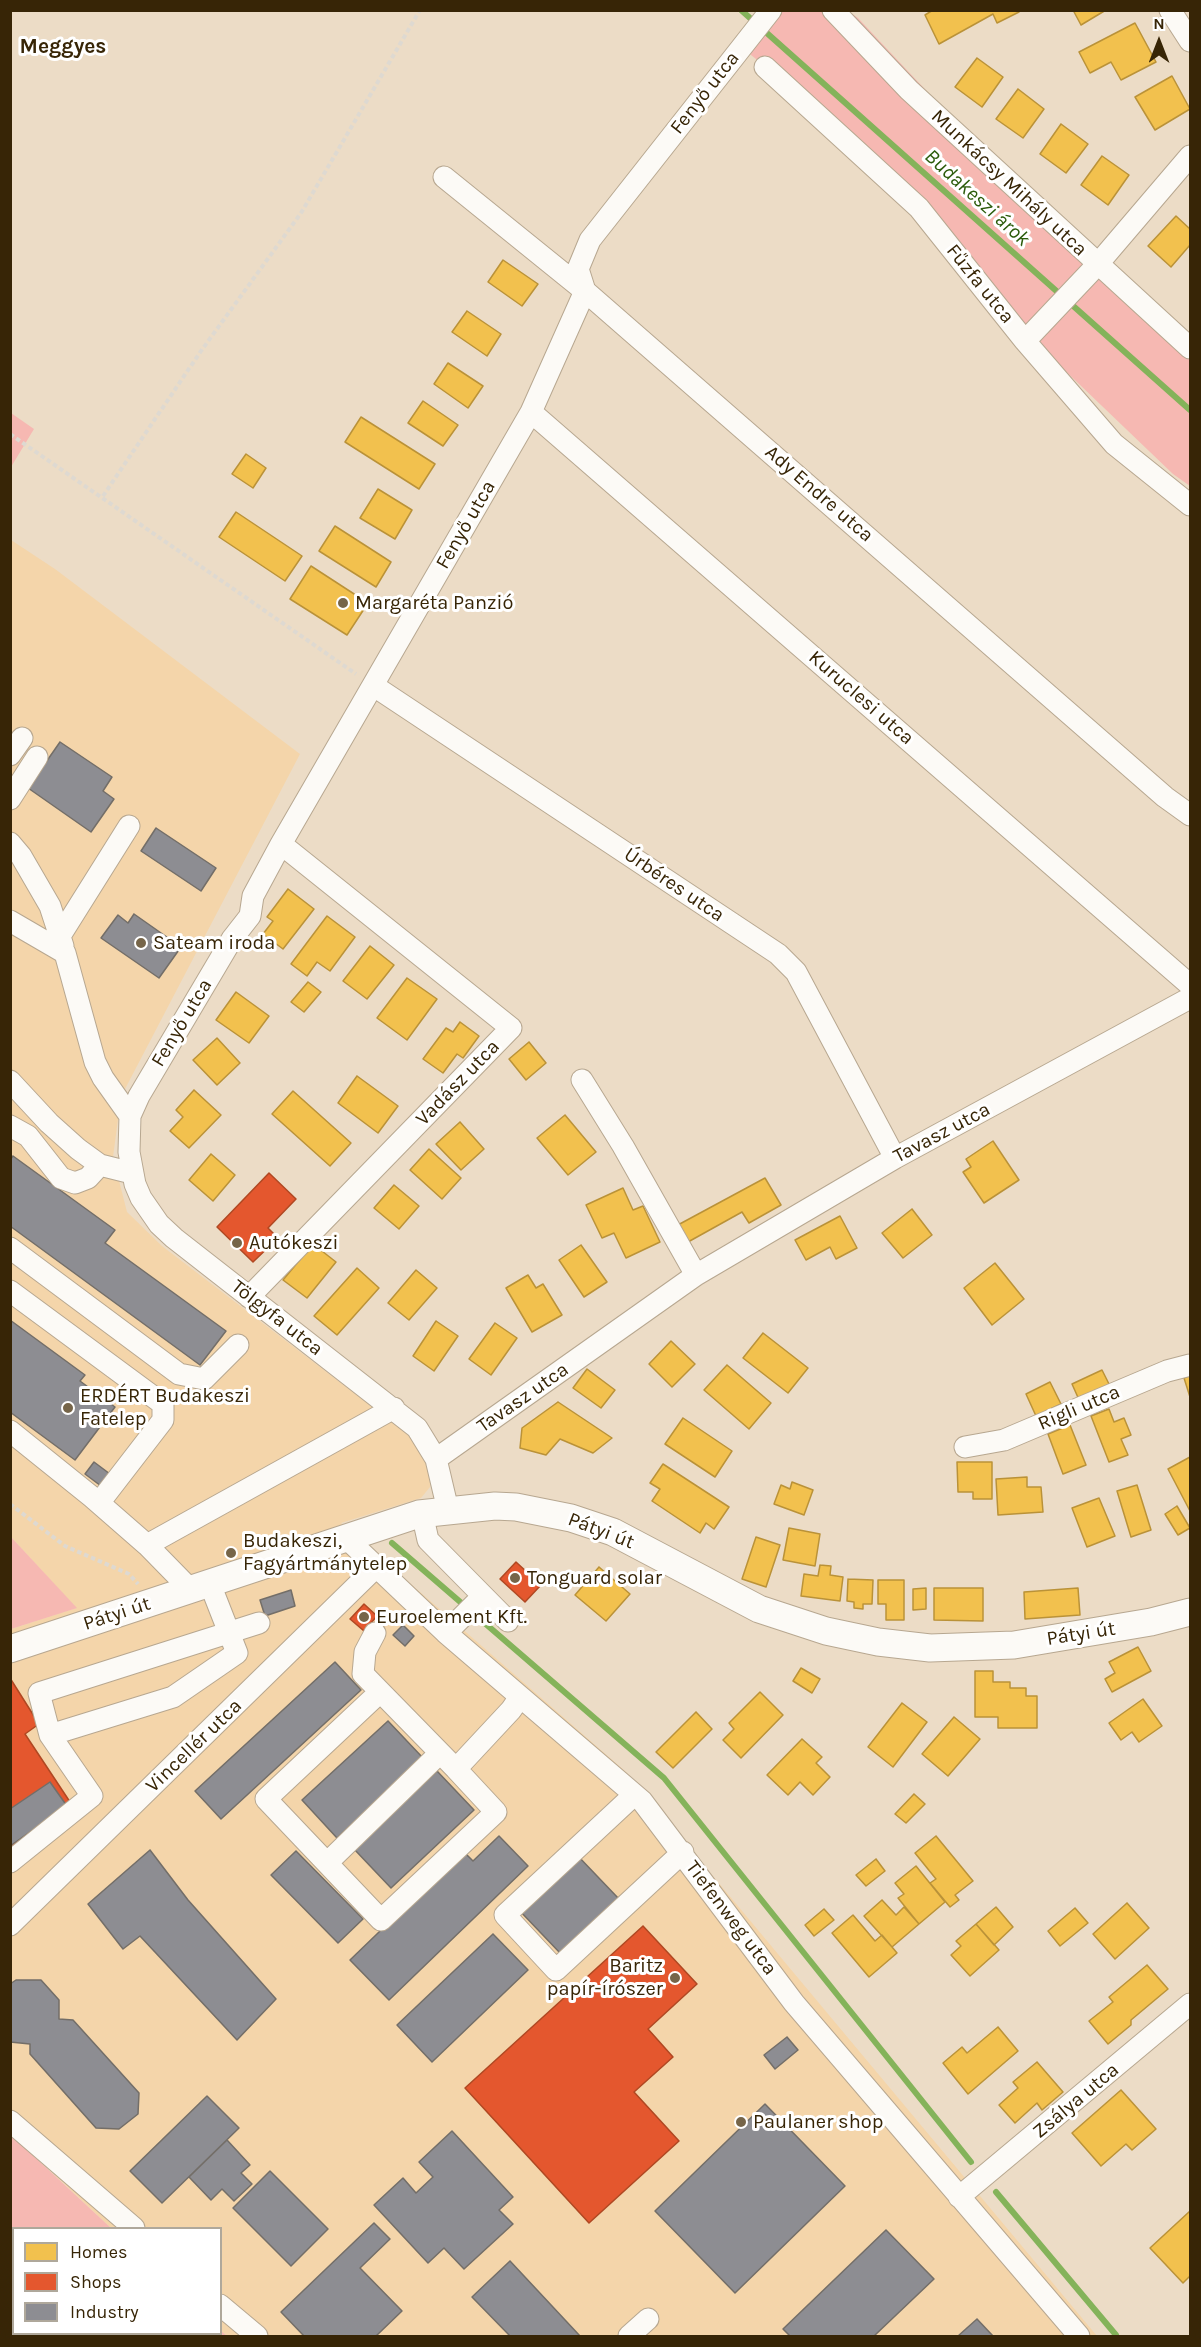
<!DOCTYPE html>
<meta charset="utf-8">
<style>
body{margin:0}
#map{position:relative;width:1201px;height:2347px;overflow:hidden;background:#ecdcc6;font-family:Karla,sans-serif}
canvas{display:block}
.frame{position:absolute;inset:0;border:12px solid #372506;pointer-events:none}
.legend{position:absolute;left:12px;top:2227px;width:210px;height:108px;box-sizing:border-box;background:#fff;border:2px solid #afa89b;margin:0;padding:8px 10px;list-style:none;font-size:18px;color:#372506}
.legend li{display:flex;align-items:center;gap:12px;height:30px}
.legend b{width:30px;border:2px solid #afa89b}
.north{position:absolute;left:1129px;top:12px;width:60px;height:60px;-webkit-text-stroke:4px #fff;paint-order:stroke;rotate:0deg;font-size:16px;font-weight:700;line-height:24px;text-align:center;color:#372506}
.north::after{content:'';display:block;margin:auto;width:21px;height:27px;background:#372506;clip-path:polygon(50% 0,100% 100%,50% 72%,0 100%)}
</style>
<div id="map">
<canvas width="1201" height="2347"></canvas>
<div class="frame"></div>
<ul class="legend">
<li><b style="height:16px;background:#f2c14e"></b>Homes</li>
<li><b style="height:16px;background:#e4572e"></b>Shops</li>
<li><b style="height:16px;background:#8d8d92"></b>Industry</li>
</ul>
<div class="north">N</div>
</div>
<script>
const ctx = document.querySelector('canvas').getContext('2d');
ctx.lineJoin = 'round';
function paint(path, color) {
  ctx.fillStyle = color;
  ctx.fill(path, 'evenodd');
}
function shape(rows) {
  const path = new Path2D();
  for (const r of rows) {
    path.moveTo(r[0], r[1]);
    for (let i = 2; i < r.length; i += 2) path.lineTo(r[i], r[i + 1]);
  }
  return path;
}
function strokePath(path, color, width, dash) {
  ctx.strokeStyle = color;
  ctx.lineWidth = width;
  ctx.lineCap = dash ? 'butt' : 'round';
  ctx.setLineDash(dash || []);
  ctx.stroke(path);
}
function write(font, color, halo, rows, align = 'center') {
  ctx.font = font + ' Karla,sans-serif';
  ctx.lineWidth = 6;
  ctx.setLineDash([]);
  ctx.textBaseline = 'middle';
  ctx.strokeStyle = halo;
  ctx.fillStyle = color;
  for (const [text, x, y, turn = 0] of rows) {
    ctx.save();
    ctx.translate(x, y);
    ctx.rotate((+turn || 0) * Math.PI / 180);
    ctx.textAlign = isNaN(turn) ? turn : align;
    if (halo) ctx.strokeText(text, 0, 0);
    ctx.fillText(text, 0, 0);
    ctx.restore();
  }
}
paint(shape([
 [11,540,55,569,300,754,125,1089,120,1104,113,1157,127,1212,162,1246,414,1439,429,1463,431,1480,430,1487,421,1498,341,1523,626,1772,1097,2336,227,2336,221,2331,220,2228,111,2228,11,2134,11,1629,76,1608,11,1537]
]), '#f4d5aa');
paint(shape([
 [778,11,848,11,858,18,1029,200,1190,342,1190,486,1173,474,1032,339,861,143,746,51],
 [11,413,34,429,11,467],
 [10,1537,11,1537,77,1608,11,1629],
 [10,2134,111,2228,14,2228,14,2334,220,2334,221,2331,227,2336,11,2336]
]), '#f6b8b2');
const homes = shape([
 [933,10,1018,10,1019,12,997,23,993,14,939,44,925,15,933,10],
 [1073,10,1106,10,1081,25,1073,10],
 [1135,23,1156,62,1121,80,1111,62,1090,73,1079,52,1135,23],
 [977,58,1003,77,982,107,955,87,977,58],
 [1172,76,1190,109,1155,130,1135,97,1172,76],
 [1018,89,1044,109,1023,138,996,119,1018,89],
 [1061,124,1088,144,1066,173,1040,154,1061,124],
 [1102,156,1129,175,1108,205,1081,185,1102,156],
 [1176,216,1190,229,1190,245,1171,267,1148,246,1176,216],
 [503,260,538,284,522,306,488,282,503,260],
 [467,311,501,334,487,356,452,332,467,311],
 [448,363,483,386,468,408,434,384,448,363],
 [423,401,458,425,443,446,408,423,423,401],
 [361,417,435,464,419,489,345,442,361,417],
 [246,454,266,468,253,488,232,474,246,454],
 [378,489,412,510,395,539,360,518,378,489],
 [236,512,302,556,285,581,219,537,236,512],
 [335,526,391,562,376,587,319,551,335,526],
 [311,566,368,603,347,635,290,599,311,566],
 [288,889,314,909,283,949,263,934,273,921,267,917,288,889],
 [327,916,355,937,330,971,317,962,307,976,291,964,327,916],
 [370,946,394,965,367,999,343,981,370,946],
 [407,978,437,999,407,1040,377,1018,407,978],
 [308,982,321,992,304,1012,291,1002,308,982],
 [236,992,269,1016,249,1043,216,1020,236,992],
 [460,1022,479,1036,463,1058,457,1054,443,1073,423,1059,446,1028,453,1032,460,1022],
 [217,1038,240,1063,217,1085,193,1060,217,1038],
 [529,1042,546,1063,526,1080,509,1059,529,1042],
 [357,1076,398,1106,378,1133,338,1103,357,1076],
 [194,1090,221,1115,189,1148,170,1131,183,1117,176,1110,194,1090],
 [293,1091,351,1143,330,1166,272,1114,293,1091],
 [565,1115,596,1152,568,1175,537,1138,565,1115],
 [460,1122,484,1149,461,1170,436,1144,460,1122],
 [993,1141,1019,1180,984,1203,963,1172,971,1167,966,1159,993,1141],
 [429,1149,461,1178,442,1199,410,1170,429,1149],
 [211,1154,235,1175,213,1201,189,1180,211,1154],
 [765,1178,781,1205,749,1223,742,1212,688,1242,676,1226,765,1178],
 [394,1185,419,1206,399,1229,374,1208,394,1185],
 [623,1188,633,1210,643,1206,660,1242,626,1258,614,1233,602,1238,586,1205,623,1188],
 [912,1209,932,1235,903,1258,882,1233,912,1209],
 [840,1216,857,1248,836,1259,830,1247,806,1260,795,1240,840,1216],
 [313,1244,336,1262,307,1298,283,1280,313,1244],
 [581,1245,607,1282,584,1297,559,1260,581,1245],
 [995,1263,1024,1299,992,1325,964,1288,995,1263],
 [357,1268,379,1288,337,1335,314,1316,357,1268],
 [416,1270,437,1288,409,1320,388,1303,416,1270],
 [528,1275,536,1288,543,1284,562,1315,532,1332,506,1288,528,1275],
 [436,1321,458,1336,434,1371,413,1356,436,1321],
 [495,1323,517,1338,491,1375,469,1359,495,1323],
 [763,1333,808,1368,788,1393,743,1358,763,1333],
 [671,1341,695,1364,672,1387,649,1364,671,1341],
 [727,1365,771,1403,749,1429,704,1390,727,1365],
 [587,1369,615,1390,601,1408,573,1388,587,1369],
 [1102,1370,1111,1388,1080,1402,1072,1384,1102,1370],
 [1190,1375,1190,1397,1184,1378,1190,1375],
 [1050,1382,1061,1404,1036,1416,1026,1394,1050,1382],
 [558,1402,612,1438,593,1453,560,1439,546,1455,520,1448,522,1428,558,1402],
 [1109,1409,1114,1422,1124,1418,1131,1435,1121,1439,1128,1455,1109,1462,1091,1416,1109,1409],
 [683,1418,732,1451,715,1477,665,1444,683,1418],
 [1070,1425,1086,1465,1063,1474,1048,1434,1070,1425],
 [1190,1457,1190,1511,1168,1469,1190,1457],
 [957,1462,992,1462,992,1499,973,1499,973,1492,958,1492,957,1462],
 [663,1464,729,1507,714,1529,706,1523,700,1533,652,1501,660,1489,650,1483,663,1464],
 [1027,1477,1027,1487,1041,1487,1043,1512,998,1515,996,1479,1027,1477],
 [792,1482,813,1490,804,1515,774,1504,781,1485,790,1489,792,1482],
 [1137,1485,1151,1530,1131,1537,1117,1491,1137,1485],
 [1099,1498,1115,1536,1087,1547,1072,1508,1099,1498],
 [1177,1506,1190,1528,1178,1535,1165,1514,1177,1506],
 [789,1528,820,1534,815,1566,783,1560,789,1528],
 [756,1537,780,1545,766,1587,742,1579,756,1537],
 [820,1565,831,1566,830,1575,843,1577,840,1601,801,1596,804,1574,818,1576,820,1565],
 [599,1567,630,1594,606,1621,575,1595,599,1567],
 [848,1579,873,1580,872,1604,863,1604,863,1609,854,1608,854,1602,847,1601,848,1579],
 [878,1580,904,1580,904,1620,886,1620,886,1604,878,1604,878,1580],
 [926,1588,926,1609,913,1610,913,1589,926,1588],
 [934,1588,983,1588,983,1621,934,1620,934,1588],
 [1078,1588,1080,1615,1025,1619,1024,1592,1078,1588],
 [1138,1647,1151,1671,1112,1692,1105,1679,1115,1673,1109,1662,1138,1647],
 [801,1668,820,1679,812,1693,793,1681,801,1668],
 [975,1671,993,1671,993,1682,1010,1682,1010,1688,1026,1688,1026,1696,1037,1696,1037,1728,998,1728,998,1717,975,1717,975,1671],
 [760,1692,783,1715,741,1758,723,1740,734,1729,729,1723,760,1692],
 [1143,1699,1162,1726,1139,1742,1132,1732,1121,1740,1109,1723,1143,1699],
 [902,1703,927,1722,893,1767,868,1747,902,1703],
 [696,1712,712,1729,673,1768,656,1752,696,1712],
 [954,1717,980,1739,948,1776,922,1754,954,1717],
 [802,1739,822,1757,816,1763,830,1777,813,1795,800,1782,788,1795,767,1775,802,1739],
 [914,1794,925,1804,906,1823,895,1814,914,1794],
 [936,1836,973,1881,955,1895,959,1900,950,1907,930,1883,936,1879,915,1853,936,1836],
 [876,1859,885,1871,866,1886,856,1875,876,1859],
 [916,1866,945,1902,919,1924,898,1898,904,1894,895,1883,916,1866],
 [882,1900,896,1915,904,1907,919,1924,892,1947,864,1916,882,1900],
 [1127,1903,1149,1928,1115,1959,1093,1934,1127,1903],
 [996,1907,1013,1927,994,1945,976,1924,996,1907],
 [1075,1908,1088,1923,1060,1946,1048,1931,1075,1908],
 [824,1909,834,1920,814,1936,805,1925,824,1909],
 [853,1915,875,1941,882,1935,897,1953,869,1977,832,1933,853,1915],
 [976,1924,999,1950,970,1976,951,1955,961,1946,956,1941,976,1924],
 [1147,1965,1168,1989,1131,2020,1131,2025,1108,2044,1089,2021,1113,2002,1109,1997,1147,1965],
 [998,2027,1018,2051,968,2094,943,2063,962,2047,967,2053,998,2027],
 [1037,2062,1063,2092,1042,2110,1037,2103,1015,2123,999,2105,1018,2088,1013,2082,1037,2062],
 [1121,2090,1156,2129,1132,2150,1126,2144,1101,2166,1072,2133,1121,2090],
 [1190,2211,1190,2276,1183,2283,1150,2248,1190,2211]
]);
paint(homes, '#f2c14e');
strokePath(homes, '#ba9238', 1.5);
const shops = shape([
 [269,1173,296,1199,268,1228,278,1238,253,1262,217,1227,269,1173],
 [516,1562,541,1585,525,1602,500,1579,516,1562],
 [364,1604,377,1616,364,1631,350,1619,364,1604],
 [10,1678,39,1724,25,1734,74,1808,10,1851,10,1678],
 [643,1926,697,1984,648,2029,673,2057,634,2092,679,2141,589,2223,465,2088,643,1926]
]);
paint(shops, '#e4572e');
strokePath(shops, '#b04822', 1.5);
const industry = shape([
 [60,742,112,777,103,791,114,799,91,832,28,788,60,742],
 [156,828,216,868,201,891,141,851,156,828],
 [134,914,181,947,159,978,101,938,118,915,128,923,134,914],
 [13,1156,115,1230,105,1243,226,1331,200,1365,10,1226,10,1160,13,1156],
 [10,1320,85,1375,80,1381,115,1407,75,1460,10,1412,10,1320],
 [94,1462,110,1474,101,1486,85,1474,94,1462],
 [291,1590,295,1606,265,1616,260,1600,291,1590],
 [403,1625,414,1636,405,1646,393,1635,403,1625],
 [335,1662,361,1690,221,1819,195,1791,335,1662],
 [388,1721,423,1758,337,1838,302,1800,388,1721],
 [437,1771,474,1810,391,1888,354,1849,437,1771],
 [50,1782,67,1806,10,1846,10,1809,50,1782],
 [499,1836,528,1866,389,2000,350,1960,463,1851,473,1861,499,1836],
 [150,1850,188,1900,276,1999,237,2040,140,1936,123,1949,88,1904,150,1850],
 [296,1851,363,1919,338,1943,271,1875,296,1851],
 [576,1854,619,1899,561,1954,518,1909,576,1854],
 [493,1934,528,1970,432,2062,397,2025,493,1934],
 [16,1980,41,1980,59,2000,59,2019,73,2020,139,2093,138,2114,119,2129,96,2128,30,2054,30,2044,10,2042,10,1984,16,1980],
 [787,2037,798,2050,775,2069,764,2055,787,2037],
 [207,2096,239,2128,162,2203,130,2171,207,2096],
 [765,2104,845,2186,735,2293,655,2211,765,2104],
 [452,2131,513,2197,499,2210,513,2224,464,2269,444,2248,428,2263,374,2205,403,2178,416,2193,433,2177,419,2162,452,2131],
 [227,2140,250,2165,241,2173,252,2184,234,2201,222,2189,211,2200,189,2177,227,2140],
 [270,2171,328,2229,291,2266,233,2208,270,2171],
 [374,2223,390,2239,360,2268,402,2311,376,2336,304,2336,281,2312,374,2223],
 [886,2230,934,2279,874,2336,790,2336,783,2329,886,2230],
 [510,2261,580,2336,510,2336,472,2297,510,2261],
 [977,2319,993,2336,958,2336,977,2319]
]);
paint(industry, '#8d8d92');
strokePath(industry, '#736e68', 1.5);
strokePath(shape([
 [741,10,1190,410],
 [392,1543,664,1778,971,2162],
 [996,2192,1116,2335]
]), '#84b35a', 6);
const minor = shape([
 [833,10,909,90,1190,348],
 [1170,10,1190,41],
 [765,67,919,208,1025,341,1114,444,1190,505],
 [444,177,585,291,1165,797,1190,815],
 [1025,341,1097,265,1190,156],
 [531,412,1190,985],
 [374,686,778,954,796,972,895,1158],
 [10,755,22,738],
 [10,799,37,757],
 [10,843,21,856,50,906,63,946],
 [10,921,65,953,95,1062,103,1078,130,1116],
 [60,936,129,826],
 [582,1080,623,1146,696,1275],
 [10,1081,49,1123,78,1149,100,1165,132,1173],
 [10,1126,28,1136,61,1178,75,1183,88,1178,100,1165],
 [10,1248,179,1374,204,1379,238,1345],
 [10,1291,163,1404,163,1420,99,1503],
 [249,1297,511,1028,281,844],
 [10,1431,92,1497,147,1545,191,1590],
 [965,1447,1004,1440,1167,1371,1190,1365],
 [436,1459,696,1275,895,1158,1190,998],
 [448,1510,436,1459,417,1428,174,1238,159,1224,141,1198,135,1184,129,1152,130,1116,139,1096,232,939,250,916,253,896,281,844,531,412,585,291,578,269,590,240,771,10],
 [422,1513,428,1540,508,1621],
 [345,1537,446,1633,642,1801,794,2003,1079,2336],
 [147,1545,394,1408],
 [375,1633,365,1652,363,1674,456,1769,511,1710,520,1697],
 [446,1633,483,1596],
 [380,1692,266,1799,381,1920,496,1812,456,1769],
 [50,1735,173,1697,237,1653,210,1584],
 [634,1795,505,1915,556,1970,683,1852],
 [10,1862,92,1796,50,1735,39,1693,259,1623],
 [327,1863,440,1753],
 [10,1925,376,1567],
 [10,2121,134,2228],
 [959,2197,1190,2004],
 [220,2305,257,2336],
 [629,2336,648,2319]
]);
const major = shape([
 [10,1649,419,1514,495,1506,516,1507,571,1518,613,1532,759,1609,826,1631,878,1642,930,1648,1014,1645,1151,1622,1190,1612]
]);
strokePath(minor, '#b7a790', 23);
strokePath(major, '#b7a790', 29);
strokePath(shape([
 [10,434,356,674],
 [103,496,201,351,301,213,420,10],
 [10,1504,65,1546,129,1574,138,1584]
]), '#ded9d1', 4, [4.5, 3]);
strokePath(minor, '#fcfaf6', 21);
strokePath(major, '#fcfaf6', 27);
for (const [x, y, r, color] of [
 [343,603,6,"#766549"],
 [141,943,6,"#766549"],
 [237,1243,6,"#766549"],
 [68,1408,6,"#766549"],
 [231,1553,6,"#766549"],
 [515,1578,6,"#766549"],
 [364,1617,6,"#766549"],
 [675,1978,6,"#766549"],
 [741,2122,6,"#766549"]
]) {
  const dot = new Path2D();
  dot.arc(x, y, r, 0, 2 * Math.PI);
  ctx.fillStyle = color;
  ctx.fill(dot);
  strokePath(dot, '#fff', 2);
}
write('20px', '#372506', '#fff', [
 ["Fenyő utca",705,93,-52],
 ["Munkácsy Mihály utca",1009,183,43],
 ["Fűzfa utca",980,284,51],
 ["Ady Endre utca",819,494,41],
 ["Fenyő utca",466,525,-60],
 ["Kuruclesi utca",861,698,41],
 ["Úrbéres utca",674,885,34],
 ["Fenyő utca",182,1023,-59],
 ["Vadász utca",458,1083,-46],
 ["Tavasz utca",942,1133,-28],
 ["Tölgyfa utca",277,1318,38],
 ["Tavasz utca",523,1398,-35],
 ["Rigli utca",1079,1408,-23],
 ["Pátyi út",601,1531,21],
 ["Pátyi út",117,1614,-18],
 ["Pátyi út",1081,1634,-9],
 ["Vincellér utca",194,1746,-44],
 ["Tiefenweg utca",731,1918,53],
 ["Zsálya utca",1076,2101,-40]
]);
write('20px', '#372506', '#fff', [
 ["Margaréta Panzió",355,603],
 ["Sateam iroda",153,943],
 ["Autókeszi",249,1243],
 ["ERDÉRT Budakeszi",80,1396],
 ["Fatelep",80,1419],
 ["Budakeszi,",243,1541],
 ["Fagyártmánytelep",243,1564],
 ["Tonguard solar",527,1578],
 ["Euroelement Kft.",376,1617],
 ["Baritz",663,1966,"right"],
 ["papír-írószer",663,1989,"right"],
 ["Paulaner shop",753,2122]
], 'left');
write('bold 21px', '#372506', '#fff', [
 ["Meggyes",63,47]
]);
write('italic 21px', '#2c5c0c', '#fff', [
 ["Budakeszi árok",977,198,42]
]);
</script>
